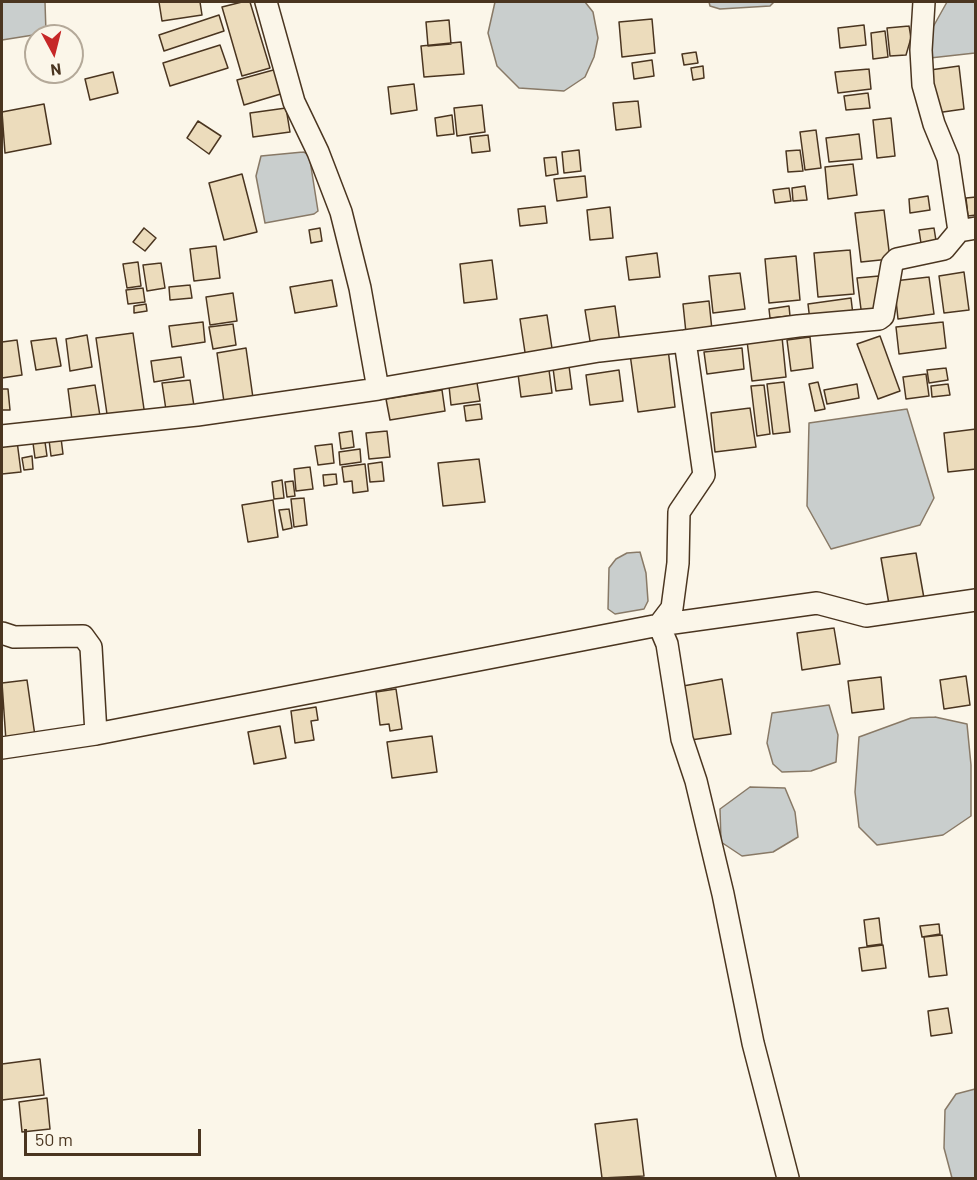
<!DOCTYPE html>
<style>
body{margin:0}
#map{position:relative;width:977px;height:1180px;overflow:hidden;background:#fbf6e9;font-family:Barlow,sans-serif}
canvas{display:block}
.frame{position:absolute;inset:0;border:3px solid #4a3520;pointer-events:none}
.north{position:absolute;left:24px;top:24px;width:60px;height:60px;box-sizing:border-box;background:#fbf6e9;border:2px solid #b4a999;border-radius:50%;rotate:173deg;font-size:16px;font-weight:700;line-height:24px;text-align:center;color:#4a3520}
.north::after{content:'';display:block;margin:auto;width:21px;height:27px;background:#c62828;clip-path:polygon(50% 0,100% 100%,50% 72%,0 100%)}
.scale{position:absolute;left:24px;top:1129px;width:177px;height:27px;box-sizing:border-box;border:3px solid #4a3520;border-top:0;padding-left:8px;font-size:18px;line-height:21px;white-space:nowrap;color:#4a3520;-webkit-text-stroke:4px #fbf6e9;paint-order:stroke}
</style>
<div id="map">
<canvas width="977" height="1180"></canvas>
<div class="frame"></div>
<div class="north">N</div>
<div class="scale">50 m</div>
</div>
<script>
const ctx = document.querySelector('canvas').getContext('2d');
ctx.lineJoin = 'round';
function paint(path, color) {
  ctx.fillStyle = color;
  ctx.fill(path, 'evenodd');
}
function shape(rows) {
  const path = new Path2D();
  for (const r of rows) {
    path.moveTo(r[0], r[1]);
    for (let i = 2; i < r.length; i += 2) path.lineTo(r[i], r[i + 1]);
  }
  return path;
}
function strokePath(path, color, width, dash) {
  ctx.strokeStyle = color;
  ctx.lineWidth = width;
  ctx.lineCap = dash ? 'butt' : 'round';
  ctx.setLineDash(dash || []);
  ctx.stroke(path);
}
const water = shape([
 [2,2,45,2,46,33,2,40,2,2],
 [495,2,585,2,593,12,598,38,594,57,585,77,564,91,519,88,497,66,488,33,495,2],
 [709,2,774,2,770,6,720,9,710,6,709,2],
 [947,2,975,2,975,53,930,58,933,27,947,2],
 [303,152,309,154,318,211,314,214,265,223,256,176,261,156,303,152],
 [907,409,934,498,920,525,831,549,807,506,809,423,907,409],
 [640,552,646,573,648,601,644,609,615,614,608,609,609,568,616,559,627,553,640,552],
 [829,705,838,735,836,762,811,771,782,772,773,764,767,743,772,713,829,705],
 [935,717,967,724,971,765,971,816,943,835,877,845,859,827,855,792,859,737,911,718,935,717],
 [750,787,785,788,795,812,798,837,773,852,742,856,721,842,720,809,750,787],
 [975,1089,975,1178,952,1178,944,1148,945,1110,956,1094,975,1089]
]);
paint(water, '#c9cecd');
strokePath(water, '#887966', 1.5);
const building = shape([
 [159,2,200,2,202,15,162,21,159,2],
 [242,2,250,2,270,68,242,76,222,7,242,2],
 [219,15,224,31,164,51,159,35,219,15],
 [652,19,655,53,622,57,619,22,652,19],
 [449,20,451,44,428,46,426,22,449,20],
 [864,25,866,45,840,48,838,28,864,25],
 [909,26,911,38,906,55,890,56,887,28,909,26],
 [885,31,888,57,873,59,871,33,885,31],
 [461,42,464,74,424,77,421,46,461,42],
 [220,45,228,68,170,86,163,63,220,45],
 [696,52,698,63,684,65,682,54,696,52],
 [652,60,654,76,634,79,632,63,652,60],
 [703,66,704,78,693,80,691,68,703,66],
 [959,66,964,109,936,113,930,70,959,66],
 [277,69,284,93,244,105,237,80,277,69],
 [869,69,871,89,838,93,835,72,869,69],
 [113,72,118,93,90,100,85,79,113,72],
 [414,84,417,110,391,114,388,87,414,84],
 [868,93,870,108,846,110,844,96,868,93],
 [638,101,641,127,616,130,613,103,638,101],
 [44,104,51,144,5,153,2,112,44,104],
 [482,105,485,132,457,136,454,108,482,105],
 [286,108,290,132,253,137,250,113,286,108],
 [452,115,454,134,437,136,435,118,452,115],
 [891,118,895,156,877,158,873,120,891,118],
 [198,121,221,136,209,154,187,138,198,121],
 [816,130,821,168,805,170,800,132,816,130],
 [859,134,862,159,829,162,826,138,859,134],
 [488,135,490,151,472,153,470,137,488,135],
 [579,150,581,171,564,173,562,152,579,150],
 [800,150,803,171,788,172,786,151,800,150],
 [556,157,558,174,546,176,544,158,556,157],
 [853,164,857,195,828,199,825,167,853,164],
 [242,174,257,232,224,240,209,183,242,174],
 [585,176,587,197,557,201,554,179,585,176],
 [805,186,807,200,793,201,792,188,805,186],
 [789,188,791,201,775,203,773,190,789,188],
 [928,196,930,210,910,213,909,199,928,196],
 [976,197,976,215,968,216,966,198,976,197],
 [545,206,547,223,520,226,518,209,545,206],
 [610,207,613,238,590,240,587,210,610,207],
 [884,210,890,259,861,262,855,213,884,210],
 [144,228,156,238,145,251,133,242,144,228],
 [320,228,322,241,311,243,309,230,320,228],
 [934,228,937,247,922,250,919,230,934,228],
 [216,246,220,278,194,281,190,249,216,246],
 [850,250,854,294,818,297,814,253,850,250],
 [657,253,660,277,629,280,626,257,657,253],
 [796,256,800,300,769,303,765,259,796,256],
 [492,260,497,299,464,303,460,264,492,260],
 [138,262,141,286,127,288,123,264,138,262],
 [161,263,165,288,147,291,143,265,161,263],
 [964,272,969,310,944,313,939,276,964,272],
 [740,273,745,309,713,313,709,276,740,273],
 [879,276,878,315,862,317,857,278,879,276],
 [929,277,934,314,898,319,894,281,929,277],
 [332,280,337,306,295,313,290,287,332,280],
 [190,285,192,298,170,300,169,287,190,285],
 [143,288,145,302,128,304,126,290,143,288],
 [233,293,237,321,210,325,206,297,233,293],
 [851,298,853,315,810,321,808,304,851,298],
 [709,301,712,330,686,333,683,304,709,301],
 [146,304,147,311,134,313,134,306,146,304],
 [615,306,620,343,591,347,585,310,615,306],
 [789,306,790,316,770,318,769,309,789,306],
 [547,315,553,355,526,359,520,319,547,315],
 [203,322,205,342,172,347,169,326,203,322],
 [943,322,946,348,899,354,896,327,943,322],
 [233,324,236,345,213,349,209,327,233,324],
 [133,333,145,416,108,421,96,338,133,333],
 [87,335,92,367,70,371,66,339,87,335],
 [880,336,900,391,878,399,857,344,880,336],
 [782,337,786,377,752,381,747,341,782,337],
 [810,337,813,368,791,371,787,340,810,337],
 [56,338,61,366,36,370,31,341,56,338],
 [17,340,22,375,2,378,2,342,17,340],
 [246,348,253,398,224,402,217,353,246,348],
 [742,348,744,369,707,374,704,352,742,348],
 [668,349,675,407,638,412,630,354,668,349],
 [181,357,184,377,154,382,151,361,181,357],
 [569,366,572,389,556,391,553,368,569,366],
 [946,368,948,380,929,383,927,370,946,368],
 [549,370,552,393,521,397,518,374,549,370],
 [619,370,623,401,590,405,586,375,619,370],
 [926,374,929,396,906,399,903,377,926,374],
 [190,380,194,406,166,410,162,383,190,380],
 [784,382,790,432,773,434,767,384,784,382],
 [818,382,825,409,815,411,809,384,818,382],
 [477,383,480,401,451,405,449,386,477,383],
 [857,384,859,398,827,404,824,390,857,384],
 [948,384,950,395,932,397,931,386,948,384],
 [95,385,100,416,72,420,68,389,95,385],
 [764,385,770,434,757,436,751,386,764,385],
 [2,389,8,389,10,410,2,410,2,389],
 [442,390,445,411,390,420,386,399,442,390],
 [480,404,482,419,466,421,464,406,480,404],
 [750,408,756,447,715,452,711,413,750,408],
 [976,429,976,469,948,472,944,433,976,429],
 [352,431,354,447,341,449,339,433,352,431],
 [387,431,390,457,369,459,366,433,387,431],
 [61,438,63,454,51,456,49,440,61,438],
 [17,441,21,472,2,474,2,443,17,441],
 [45,442,47,456,35,458,33,443,45,442],
 [332,444,334,463,318,465,315,446,332,444],
 [360,449,361,462,340,465,339,452,360,449],
 [32,456,33,469,24,470,22,458,32,456],
 [479,459,485,502,443,506,438,463,479,459],
 [382,462,384,481,370,482,368,464,382,462],
 [365,464,368,491,353,493,352,481,344,482,342,467,365,464],
 [310,467,313,489,296,491,294,469,310,467],
 [336,474,337,484,324,486,323,475,336,474],
 [282,480,284,498,274,499,272,482,282,480],
 [293,481,295,496,287,497,285,482,293,481],
 [304,498,307,525,294,527,291,499,304,498],
 [273,500,278,537,248,542,242,505,273,500],
 [289,509,292,528,283,530,279,510,289,509],
 [916,553,925,604,890,610,881,558,916,553],
 [834,628,840,664,802,670,797,633,834,628],
 [966,676,970,705,944,709,940,680,966,676],
 [881,677,884,709,852,713,848,681,881,677],
 [722,679,731,734,691,740,683,686,722,679],
 [27,680,35,736,6,741,2,683,27,680],
 [396,689,402,729,390,731,389,724,380,725,376,692,396,689],
 [316,707,318,720,311,721,314,740,295,743,291,711,316,707],
 [280,726,286,758,254,764,248,732,280,726],
 [432,736,437,772,392,778,387,742,432,736],
 [879,918,882,944,867,946,864,920,879,918],
 [939,924,940,934,922,937,920,926,939,924],
 [942,935,947,975,929,977,924,937,942,935],
 [883,945,886,968,862,971,859,948,883,945],
 [948,1008,952,1033,931,1036,928,1011,948,1008],
 [40,1059,44,1095,2,1100,2,1064,40,1059],
 [47,1098,50,1129,22,1132,19,1102,47,1098],
 [637,1119,644,1176,602,1178,595,1124,637,1119]
]);
paint(building, '#ecdcbc');
strokePath(building, '#4a3520', 1.5);
const street = shape([
 [924,2,921,50,923,85,934,124,948,158,959,231],
 [685,341,798,326,879,319,883,316,892,264,897,259,944,249,959,231,976,228],
 [2,436,197,415,378,389,360,288,341,212,318,152,294,102,266,2],
 [2,633,14,637,83,636,91,647,96,734,2,748],
 [96,734,659,625,672,608,678,563,679,512,704,475,685,341,599,351,378,389],
 [788,1178,753,1043,723,894,696,781,682,739,667,644,659,625,817,603,866,616,976,600]
]);
strokePath(street, '#4a3520', 24);
strokePath(street, '#fbf6e9', 21);
</script>
